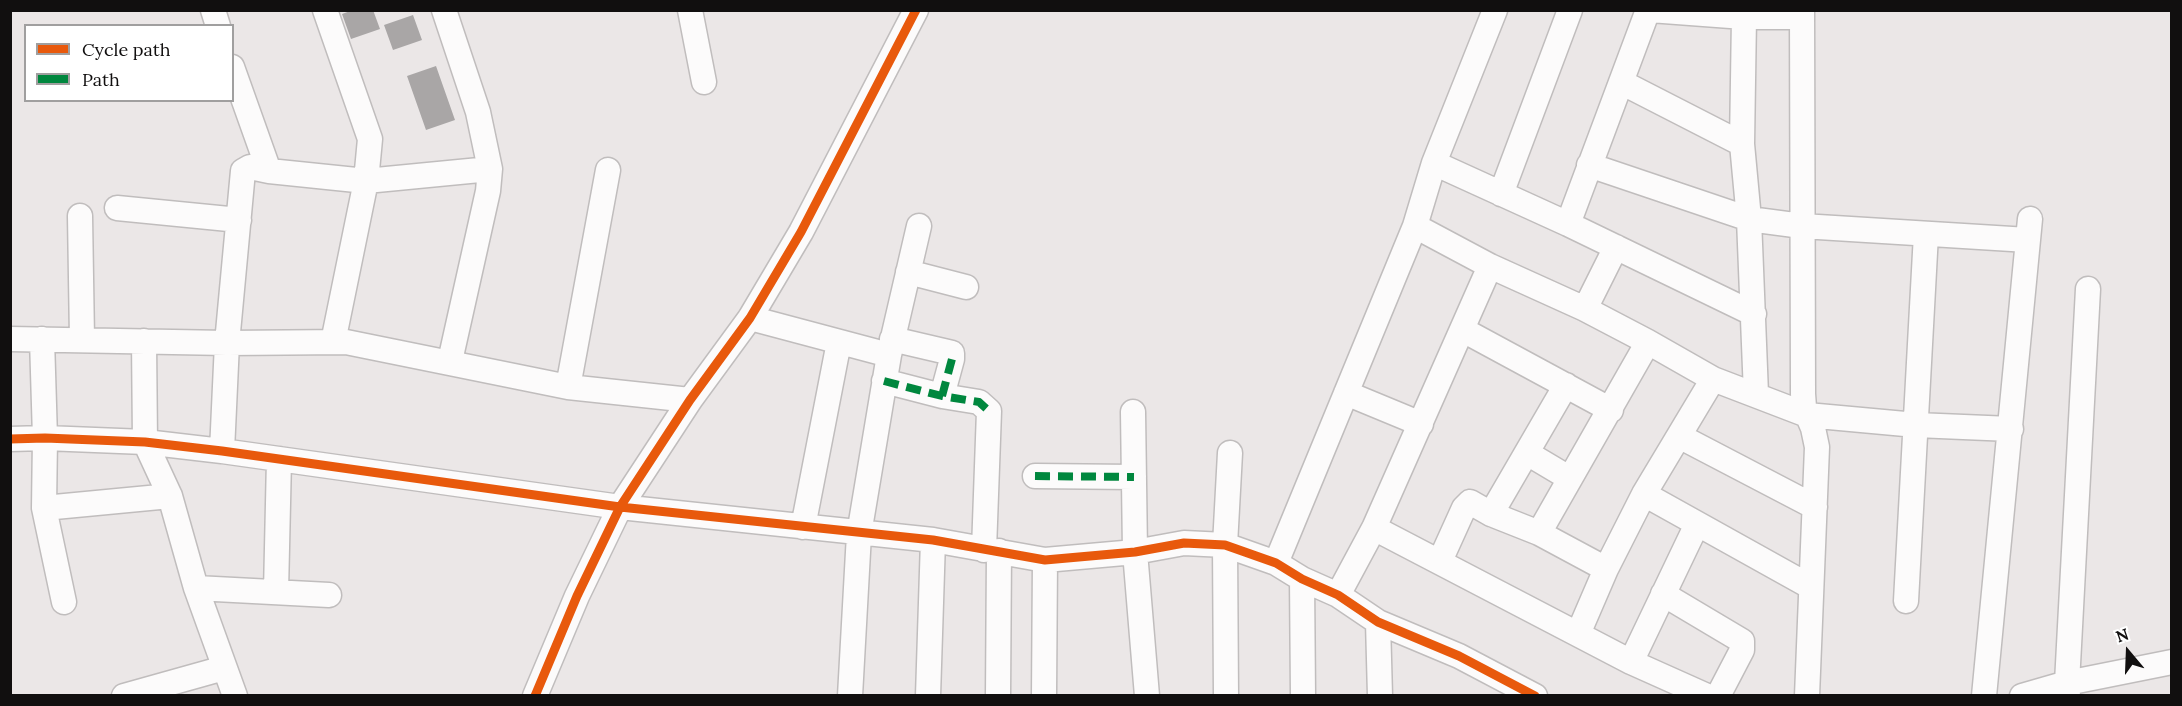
<!DOCTYPE html>
<style>
body{margin:0}
#map{position:relative;width:2182px;height:706px;overflow:hidden;background:#ebe7e7;font-family:Lora,serif}
canvas{display:block}
.frame{position:absolute;inset:0;border:12px solid #110f0f;pointer-events:none}
.legend{position:absolute;left:24px;top:24px;width:210px;height:78px;box-sizing:border-box;background:#fff;border:2px solid #a09f9f;margin:0;padding:8px 10px;list-style:none;font-size:18px;color:#110f0f}
.legend li{display:flex;align-items:center;gap:12px;height:30px}
.legend b{width:30px;border:2px solid #a09f9f}
.north{position:absolute;left:2098px;top:622px;width:60px;height:60px;-webkit-text-stroke:4px #fff;paint-order:stroke;rotate:341deg;font-size:16px;font-weight:700;line-height:24px;text-align:center;color:#110f0f}
.north::after{content:'';display:block;margin:auto;width:21px;height:27px;background:#110f0f;clip-path:polygon(50% 0,100% 100%,50% 72%,0 100%)}
</style>
<div id="map">
<canvas width="2182" height="706"></canvas>
<div class="frame"></div>
<ul class="legend">
<li><b style="height:8px;background:#e8590c"></b>Cycle path</li>
<li><b style="height:8px;background:#00873e"></b>Path</li>
</ul>
<div class="north">N</div>
</div>
<script>
const ctx = document.querySelector('canvas').getContext('2d');
ctx.lineJoin = 'round';
function paint(path, color) {
  ctx.fillStyle = color;
  ctx.fill(path, 'evenodd');
}
function shape(rows) {
  const path = new Path2D();
  for (const r of rows) {
    path.moveTo(r[0], r[1]);
    for (let i = 2; i < r.length; i += 2) path.lineTo(r[i], r[i + 1]);
  }
  return path;
}
function strokePath(path, color, width, dash) {
  ctx.strokeStyle = color;
  ctx.lineWidth = width;
  ctx.lineCap = dash ? 'butt' : 'round';
  ctx.setLineDash(dash || []);
  ctx.stroke(path);
}
paint(shape([
 [353,10,373,10,380,29,351,39,342,14],
 [413,15,422,40,393,50,384,25],
 [436,66,455,120,426,130,407,76]
]), '#a9a6a6');
const minor = shape([
 [213,10,218,26],
 [444,10,478,112,490,169,488,191,450,361],
 [690,10,704,82],
 [1650,10,1744,17,1802,17],
 [1802,10,1803,394,1804,407,1813,428,1817,447,1807,696],
 [1744,17,1742,144,1749,219,1756,394],
 [1621,82,1742,144],
 [1434,163,1568,224,1754,314],
 [1589,165,1749,219,1802,226,2028,240],
 [269,171,366,181,370,139,325,10],
 [1501,194,1570,10],
 [117,208,239,220],
 [80,216,82,339],
 [1568,224,1648,10],
 [1415,226,1490,266,1585,309,1648,342,1713,379,1807,415,1916,425,2011,429],
 [908,272,966,287],
 [1585,309,1616,247],
 [750,318,889,355],
 [1463,330,1611,410],
 [10,339,227,343,346,342,568,387,690,400],
 [42,339,45,438,44,508,64,602],
 [892,339,952,353,952,359,942,396],
 [144,341,145,442,170,496,196,588,235,696],
 [333,342,366,181,490,169],
 [884,381,942,396,979,402,989,411,984,550],
 [568,387,608,170],
 [1346,393,1421,424],
 [1133,412,1135,552,1147,696],
 [1679,436,1815,507],
 [10,439,45,438,145,442,222,451,620,507,933,540,1045,560,1135,552,1184,543,1225,545,1276,563,1302,579,1338,595,1378,622,1459,656,1535,696],
 [222,451,227,343,243,171,250,167,269,171,232,67],
 [1527,453,1569,478],
 [1035,476,1134,477],
 [1644,494,1811,587],
 [44,508,170,496],
 [1491,514,1566,385],
 [803,527,839,342],
 [1374,528,1631,662,1707,696],
 [1539,533,1648,342],
 [1440,561,1464,508,1470,502,1491,514,1539,533,1606,569],
 [1276,563,1415,226,1434,163,1495,10],
 [1302,579,1303,696],
 [196,588,329,595],
 [276,592,279,459],
 [1663,594,1742,641,1742,650,1718,696],
 [1338,595,1374,528,1490,266],
 [1906,601,1926,234],
 [1378,622,1380,696],
 [1578,634,1606,569,1644,494,1713,379],
 [1631,662,1697,524],
 [124,696,224,668],
 [535,696,577,596,620,507,690,400,750,318,801,232,916,10],
 [850,696,859,534,889,355,919,226],
 [928,696,933,540],
 [998,696,999,551],
 [1044,696,1045,560],
 [1226,696,1225,545,1230,453],
 [1984,696,2030,219],
 [2022,696,2067,683,2172,662],
 [2068,696,2067,683,2088,289]
]);
strokePath(minor, '#c0bdbd', 27);
strokePath(minor, '#fcfbfb', 24);
strokePath(shape([
 [884,381,942,396,979,402,989,411],
 [942,396,952,359,952,353],
 [1035,476,1134,477]
]), '#00873e', 8, [15, 8]);
strokePath(shape([
 [10,439,45,438,145,442,222,451,620,507,933,540,1045,560,1135,552,1184,543,1225,545,1276,563,1302,579,1338,595,1378,622,1459,656,1535,696],
 [535,696,577,596,620,507,690,400,750,318,801,232,916,10]
]), '#e8590c', 9);
</script>
